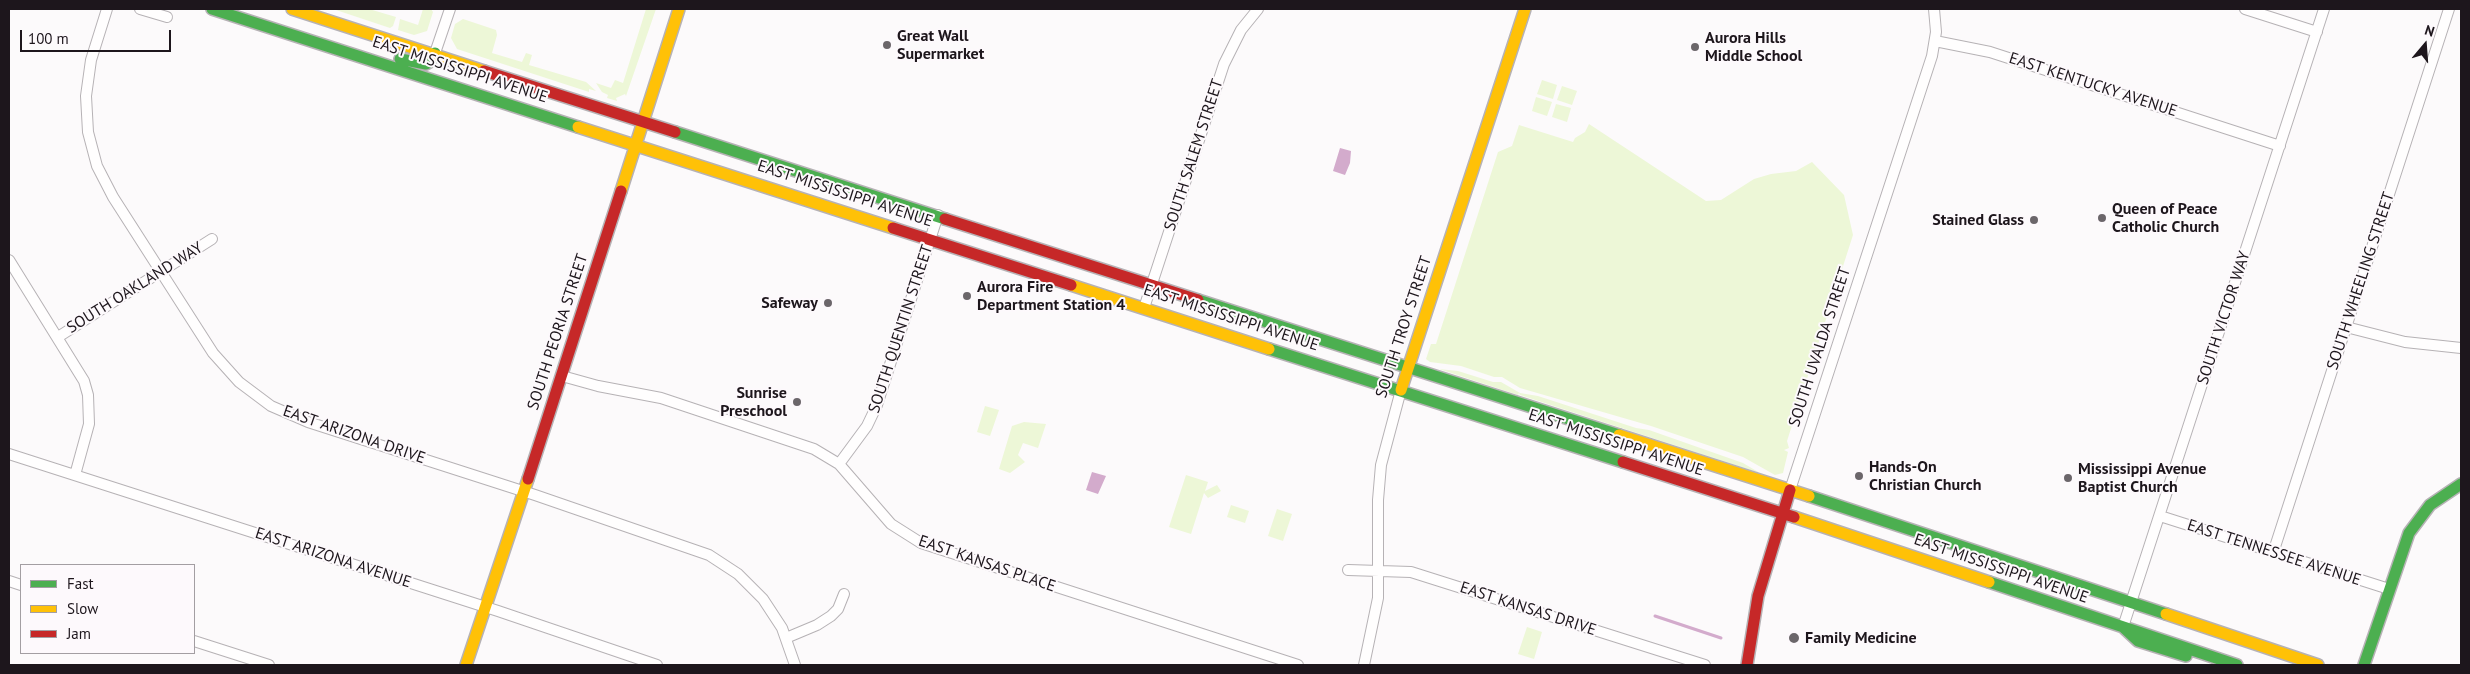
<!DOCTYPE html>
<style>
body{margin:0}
#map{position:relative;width:2470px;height:674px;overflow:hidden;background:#fcfafb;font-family:"PT Sans",sans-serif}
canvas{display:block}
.frame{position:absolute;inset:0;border:10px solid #1d161c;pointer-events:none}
.legend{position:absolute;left:20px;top:564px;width:175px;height:90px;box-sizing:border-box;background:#fdf9fc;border:1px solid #a39ea2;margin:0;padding:6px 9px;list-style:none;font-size:15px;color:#1d161c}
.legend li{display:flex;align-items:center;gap:10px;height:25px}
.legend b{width:25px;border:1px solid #a39ea2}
.north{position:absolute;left:2400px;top:20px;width:50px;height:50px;-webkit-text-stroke:4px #fdf9fc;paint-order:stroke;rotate:18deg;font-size:14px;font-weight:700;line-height:20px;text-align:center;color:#1d161c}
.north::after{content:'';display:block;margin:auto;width:18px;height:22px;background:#1d161c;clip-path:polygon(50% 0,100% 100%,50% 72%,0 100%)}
.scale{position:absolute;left:20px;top:30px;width:151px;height:22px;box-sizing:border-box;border:2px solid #1d161c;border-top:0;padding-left:6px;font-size:15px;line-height:18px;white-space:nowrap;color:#1d161c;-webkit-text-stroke:4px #fdf9fc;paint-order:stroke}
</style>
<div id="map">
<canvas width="2470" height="674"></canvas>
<div class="frame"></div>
<ul class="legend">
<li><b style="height:6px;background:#4caf50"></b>Fast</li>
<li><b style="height:6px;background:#ffc107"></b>Slow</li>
<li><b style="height:6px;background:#c62828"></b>Jam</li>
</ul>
<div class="north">N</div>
<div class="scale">100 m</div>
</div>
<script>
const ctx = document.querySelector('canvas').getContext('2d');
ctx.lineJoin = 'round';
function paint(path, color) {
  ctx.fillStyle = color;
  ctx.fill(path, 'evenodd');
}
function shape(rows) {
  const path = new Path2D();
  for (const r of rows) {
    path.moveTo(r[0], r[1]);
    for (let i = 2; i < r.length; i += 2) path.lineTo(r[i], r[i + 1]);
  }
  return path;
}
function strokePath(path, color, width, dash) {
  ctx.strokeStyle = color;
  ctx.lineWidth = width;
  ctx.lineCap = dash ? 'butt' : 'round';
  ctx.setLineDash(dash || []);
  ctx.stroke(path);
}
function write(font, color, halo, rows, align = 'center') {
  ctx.font = font + ' "PT Sans",sans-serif';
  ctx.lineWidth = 4;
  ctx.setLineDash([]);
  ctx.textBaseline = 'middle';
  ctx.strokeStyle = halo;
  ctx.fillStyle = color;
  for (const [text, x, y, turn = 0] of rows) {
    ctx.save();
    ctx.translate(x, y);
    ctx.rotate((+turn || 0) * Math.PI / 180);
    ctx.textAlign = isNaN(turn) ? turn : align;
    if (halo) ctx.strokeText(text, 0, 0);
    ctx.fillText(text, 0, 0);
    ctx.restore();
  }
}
paint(shape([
 [333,9,369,9,396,17,393,26,390,28],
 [423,9,431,9,433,12,427,31,414,35,398,30,400,19,418,25],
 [646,9,656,9,626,96,625,94,616,98,617,101,607,98,608,95,602,92,596,83,611,88,615,80,623,83],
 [463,19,496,30,497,35,492,53,522,62,526,53,532,55,529,65,586,82,596,91,589,89,589,92,457,49,451,38,455,24],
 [1542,80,1557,85,1553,99,1537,94],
 [1562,86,1577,91,1572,105,1557,100],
 [1536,97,1552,102,1547,116,1532,111],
 [1556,104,1571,108,1567,122,1552,117],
 [1589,124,1706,201,1721,200,1754,179,1771,174,1796,171,1812,162,1844,195,1853,235,1787,441,1789,448,1784,450,1788,452,1783,473,1775,475,1743,457,1651,426,1520,388,1502,377,1494,377,1461,366,1430,362,1426,359,1431,344,1436,344,1498,152,1512,146,1519,125,1573,142,1575,138,1585,132],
 [1439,369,1458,371,1493,382,1501,382,1520,393,1538,396,1636,428,1649,430,1743,463,1760,473,1520,395,1519,393,1518,395],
 [985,406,999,410,990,436,977,432],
 [1024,422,1046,424,1038,448,1023,443,1018,455,1025,462,1010,473,999,469,1012,426],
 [1186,475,1208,482,1205,491,1217,485,1221,491,1208,498,1204,493,1191,534,1169,527],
 [1231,505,1249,511,1245,523,1227,517],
 [1277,509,1292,514,1283,541,1268,536],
 [1527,627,1542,632,1534,659,1518,654]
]), '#edf7d7');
paint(shape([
 [1340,148,1351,151,1350,163,1345,175,1333,171],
 [1092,472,1106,476,1098,494,1086,490]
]), '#d3abcc');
strokePath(shape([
 [1655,616,1721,638]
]), '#d3abcc', 3);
const street = shape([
 [107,9,91,60,86,96,88,132,97,166,113,197,213,353,239,382,271,406,308,422,535,495,709,555,738,574,763,599,782,628,795,665],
 [140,9,167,17],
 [2245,9,2317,32],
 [1935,41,1990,52,2280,146],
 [435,53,450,9],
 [9,260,84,381,88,395,89,424,75,475],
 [1144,308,1224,64,1241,30,1258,9],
 [2346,327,2405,342,2461,348],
 [58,337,212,239],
 [562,376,598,386,661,398,814,449,839,464,891,524,921,543,1298,665],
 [9,454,498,611,657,665],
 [839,464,867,426,877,405,938,215],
 [1790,490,1932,56,1936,32,1934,9],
 [2160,516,2389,589],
 [2273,553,2449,9],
 [1348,570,1411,572,1705,665],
 [9,581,21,585],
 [2123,627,2324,9],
 [786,638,817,625,831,616,838,609,844,594],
 [194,641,269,665],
 [1364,665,1378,598,1378,500,1381,465,1401,390]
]);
const fast = shape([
 [212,9,578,127],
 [400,59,426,64,431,61,435,53],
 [675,132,945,219],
 [1198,300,1619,435],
 [1269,349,1623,462],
 [1809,496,2166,614],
 [1989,582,2237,665],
 [2124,628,2138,641,2186,656],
 [2364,665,2409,533,2430,505,2461,484]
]);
const slow = shape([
 [292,9,484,71],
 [578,127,893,228],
 [621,191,679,9],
 [1071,285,1269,349],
 [1401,390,1525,9],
 [1619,435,1809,496],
 [1794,517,1989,582],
 [2166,614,2318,665],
 [466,665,528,479]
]);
const jam = shape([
 [484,71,675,132],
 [945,219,1198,300],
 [893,228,1071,285],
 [1623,462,1794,517],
 [528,479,621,191],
 [1747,665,1758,596,1790,490]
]);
strokePath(street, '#b6b2b5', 12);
strokePath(fast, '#b6b2b5', 14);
strokePath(slow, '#b6b2b5', 14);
strokePath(jam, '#b6b2b5', 14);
strokePath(street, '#fffefe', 10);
strokePath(fast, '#4caf50', 11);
strokePath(slow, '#ffc107', 11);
strokePath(jam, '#c62828', 11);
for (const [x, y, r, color] of [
 [887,45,5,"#6b666a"],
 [1695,47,5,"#6b666a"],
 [2102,218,5,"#6b666a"],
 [2034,220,5,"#6b666a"],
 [967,296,5,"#6b666a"],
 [828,303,5,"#6b666a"],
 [797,402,5,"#6b666a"],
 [1859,476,5,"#6b666a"],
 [2068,478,5,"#6b666a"],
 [1794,638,6,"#6b666a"]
]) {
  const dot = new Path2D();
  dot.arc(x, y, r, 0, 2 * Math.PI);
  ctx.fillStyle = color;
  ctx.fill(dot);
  strokePath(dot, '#fdf9fc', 2);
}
write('bold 16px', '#1d161c', '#fdf9fc', [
 ["Great Wall",897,36],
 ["Supermarket",897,54],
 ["Aurora Hills",1705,38],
 ["Middle School",1705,56],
 ["Queen of Peace",2112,209],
 ["Catholic Church",2112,227],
 ["Stained Glass",2024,220,"right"],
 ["Aurora Fire",977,287],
 ["Department Station 4",977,305],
 ["Safeway",818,303,"right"],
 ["Sunrise",787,393,"right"],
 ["Preschool",787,411,"right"],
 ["Hands-On",1869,467],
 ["Christian Church",1869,485],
 ["Mississippi Avenue",2078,469],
 ["Baptist Church",2078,487],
 ["Family Medicine",1805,638]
], 'left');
write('16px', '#1d161c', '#fdf9fc', [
 ["EAST MISSISSIPPI AVENUE",460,70,18],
 ["EAST KENTUCKY AVENUE",2093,85,18],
 ["SOUTH SALEM STREET",1194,155,-72],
 ["EAST MISSISSIPPI AVENUE",845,194,18],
 ["SOUTH WHEELING STREET",2361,281,-72],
 ["SOUTH OAKLAND WAY",135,288,-32],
 ["EAST MISSISSIPPI AVENUE",1231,318,18],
 ["SOUTH VICTOR WAY",2224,318,-72],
 ["SOUTH TROY STREET",1404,327,-72],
 ["SOUTH QUENTIN STREET",901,329,-72],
 ["SOUTH PEORIA STREET",558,332,-72],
 ["SOUTH UVALDA STREET",1820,347,-72],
 ["EAST ARIZONA DRIVE",354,435,19],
 ["EAST MISSISSIPPI AVENUE",1616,443,18],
 ["EAST TENNESSEE AVENUE",2274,553,18],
 ["EAST ARIZONA AVENUE",333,558,18],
 ["EAST KANSAS PLACE",987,564,19],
 ["EAST MISSISSIPPI AVENUE",2001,569,19],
 ["EAST KANSAS DRIVE",1528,609,18]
]);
</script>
